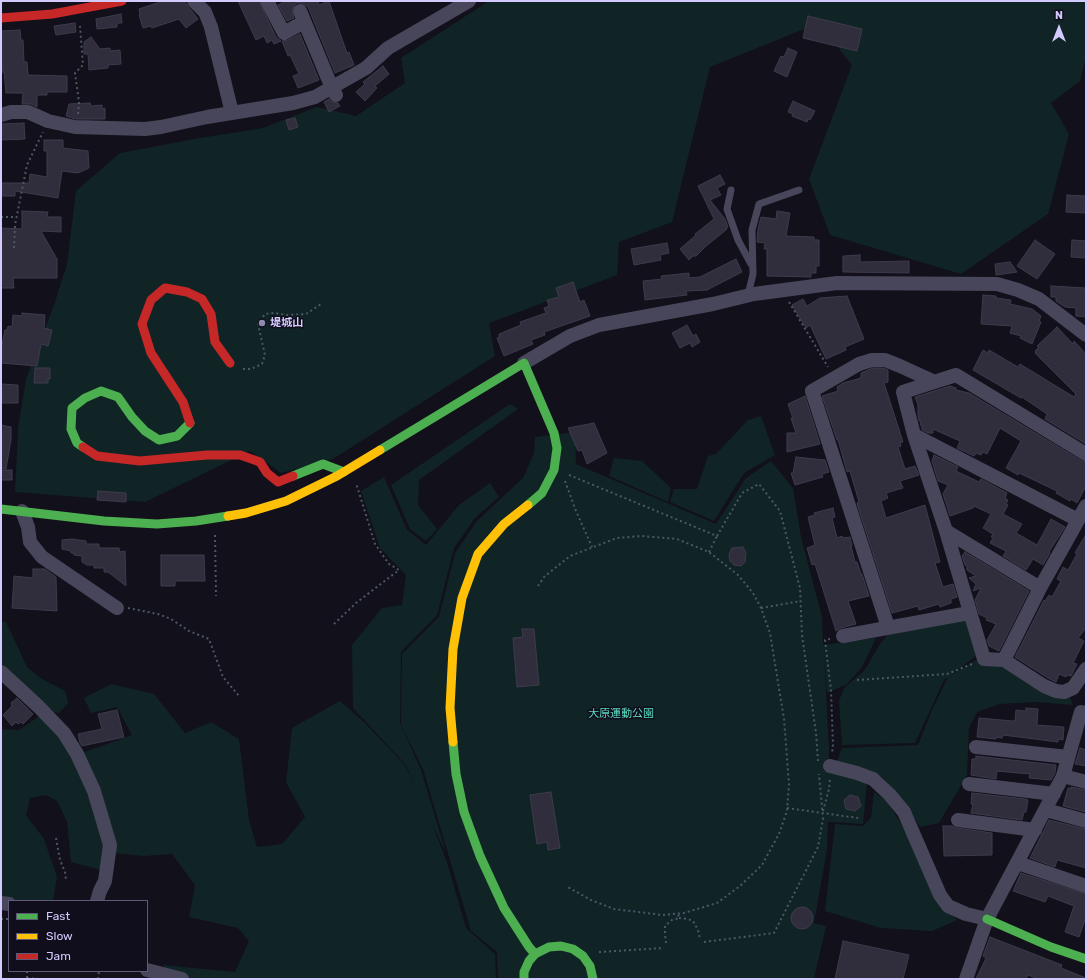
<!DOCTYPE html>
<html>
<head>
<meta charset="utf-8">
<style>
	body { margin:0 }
	#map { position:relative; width:1087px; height:980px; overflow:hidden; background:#12101a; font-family:Rubik,sans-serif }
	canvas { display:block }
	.frame { position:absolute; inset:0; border:2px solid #d3cbfd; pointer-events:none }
	.legend { position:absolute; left:8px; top:900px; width:140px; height:72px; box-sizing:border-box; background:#100d1d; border:1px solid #5e5977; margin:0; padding:5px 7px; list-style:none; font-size:12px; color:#d3cbfd }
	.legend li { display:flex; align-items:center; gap:8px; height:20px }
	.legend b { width:20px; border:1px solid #5e5977 }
	.north { position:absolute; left:1039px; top:8px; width:40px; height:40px; -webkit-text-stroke:3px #100d1d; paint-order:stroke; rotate:0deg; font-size:11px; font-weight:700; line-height:16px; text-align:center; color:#d3cbfd }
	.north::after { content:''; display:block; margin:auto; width:14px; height:18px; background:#d3cbfd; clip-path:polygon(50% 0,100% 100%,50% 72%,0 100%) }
</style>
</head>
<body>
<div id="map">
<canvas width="1087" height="980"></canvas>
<div class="frame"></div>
<ul class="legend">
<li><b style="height:5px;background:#4caf50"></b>Fast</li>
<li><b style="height:5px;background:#ffc107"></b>Slow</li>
<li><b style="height:5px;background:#c62828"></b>Jam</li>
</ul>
<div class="north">N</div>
</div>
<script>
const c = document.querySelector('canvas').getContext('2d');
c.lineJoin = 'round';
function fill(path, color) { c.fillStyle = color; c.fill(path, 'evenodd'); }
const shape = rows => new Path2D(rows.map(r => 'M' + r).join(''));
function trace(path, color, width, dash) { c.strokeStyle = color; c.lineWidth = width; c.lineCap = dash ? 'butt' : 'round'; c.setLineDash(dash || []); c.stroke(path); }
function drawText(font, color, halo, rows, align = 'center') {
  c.font = font + ' Rubik,"Noto Sans JP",sans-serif'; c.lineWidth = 3; c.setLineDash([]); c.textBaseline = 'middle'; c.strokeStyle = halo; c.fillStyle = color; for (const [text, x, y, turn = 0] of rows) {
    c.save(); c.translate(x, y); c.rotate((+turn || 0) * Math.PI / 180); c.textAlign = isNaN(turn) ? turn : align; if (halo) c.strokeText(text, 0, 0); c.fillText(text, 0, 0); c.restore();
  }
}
fill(shape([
	[489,1,1086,1,1086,56,1080,81,1051,103,1069,134,1048,214,961,274,830,235,809,179,852,65,819,23,710,67,672,222,619,242,617,275,489,323,495,356,333,459,281,473,250,451,145,502,15,492,18,429,26,379,55,302,67,264,76,191,120,153,194,139,263,128,317,107,356,116,405,83,401,58],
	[510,404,518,409,419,480,418,505,437,529,426,541,410,529,391,485],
	[761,416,775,455,744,473,714,521,670,502,674,489,697,489,708,456,716,454,748,420],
	[575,432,576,464,716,524,746,478,771,461,793,488,801,537,822,617,823,645,876,638,862,667,847,684,827,693,824,656,829,749,828,771,867,783,863,824,828,822,827,850,814,923,826,926,814,979,498,979,497,952,471,931,423,769,401,725,402,654,439,617,455,553,477,521,523,478,534,453,535,437],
	[614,458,642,461,671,488,668,502,609,476],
	[384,477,407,530,426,545,459,505,490,483,499,497,475,518,454,548,437,615,401,652,400,723,421,770,446,853,432,824,447,862,466,928,495,954,496,979,170,979,163,965,235,972,249,941,238,928,189,917,195,885,172,854,144,856,114,853,82,753,132,735,117,707,91,713,84,698,111,684,154,694,185,733,211,722,239,739,249,820,257,847,282,844,305,817,286,782,292,728,340,701,365,723,405,765,415,785,406,765,353,708,352,645,382,608,402,605,406,575,380,548,361,491],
	[966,617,977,655,951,675,976,660,1005,667,1040,691,1070,697,1073,705,1035,702,999,704,977,712,969,728,967,775,939,823,920,827,905,803,882,777,837,761,842,748,918,745,932,710,948,677,944,680,915,743,842,745,839,701,844,688,864,671,880,644,891,631],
	[1,622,6,622,27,667,42,679,65,691,68,703,59,713,49,712,1,666],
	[41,715,63,734,92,792,109,845,105,871,71,862,67,822,57,801,46,795,30,798,26,815,44,839,57,877,53,901,1,901,1,729,19,730],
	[874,792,887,801,907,834,940,904,957,920,932,931,881,928,825,911,835,824,863,826,871,818]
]), '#102425');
const building = shape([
	[163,1,184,1,198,19,186,28,179,19,152,28,151,26,143,28,139,15,140,15,139,9,163,1],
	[238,1,259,1,276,37,281,41,274,44,272,40,267,43,264,36,256,40,238,1],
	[286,1,318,1,319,5,329,1,341,36,347,53,349,52,354,65,335,73,308,7,301,3,296,3,292,10,294,18,287,21,278,5,286,1],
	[121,14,122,23,117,23,117,27,97,29,96,19,121,14],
	[808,16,862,29,857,51,803,38,808,16],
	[75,23,76,32,56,35,54,26,75,23],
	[20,30,21,40,23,40,24,62,27,62,28,75,67,76,67,92,47,92,47,95,37,95,37,107,31,104,22,104,23,93,6,93,4,72,2,72,1,31,20,30],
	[300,34,319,80,298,88,293,76,299,74,290,55,288,56,282,41,288,40,300,34],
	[91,37,100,49,110,48,110,51,120,50,121,64,108,65,108,68,89,70,88,54,84,54,84,42,91,37],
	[788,48,797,52,787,77,774,71,781,56,784,57,788,48],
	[383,66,389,74,375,86,377,88,365,101,356,92,365,84,363,82,383,66],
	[329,99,332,102,338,103,340,106,329,112,324,102,329,99],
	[793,101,815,111,810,120,808,119,807,122,792,116,793,114,788,112,793,101],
	[90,103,91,106,102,105,102,109,105,108,105,119,76,119,66,116,69,104,90,103],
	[295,118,298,127,289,130,286,120,295,118],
	[24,123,25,139,1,140,1,124,24,123],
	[44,140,63,140,63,148,88,151,89,168,78,173,62,171,58,198,15,191,15,196,1,196,1,183,29,183,30,174,47,177,47,151,44,151,44,140],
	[720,175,725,184,717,188,721,195,710,200,725,219,728,227,726,228,727,229,705,247,696,256,693,256,689,260,680,249,696,235,695,234,714,219,698,186,720,175],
	[1067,195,1086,196,1086,213,1066,212,1067,195],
	[22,211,48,212,47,217,61,217,61,232,41,231,57,259,57,278,13,278,14,288,1,288,1,228,22,229,22,211],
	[777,211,790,213,786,236,814,237,814,240,819,240,819,266,816,266,816,273,811,273,811,277,767,276,767,249,764,249,765,243,757,242,758,229,761,217,776,219,777,211],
	[1035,240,1055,254,1037,279,1017,266,1035,240],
	[1072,240,1086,241,1086,258,1071,257,1072,240],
	[667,243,669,253,660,255,661,260,634,265,631,249,667,243],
	[860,255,860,262,909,261,909,273,843,272,843,256,860,255],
	[736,259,742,272,707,290,686,291,687,295,645,300,643,281,662,279,661,276,689,273,689,278,700,277,736,259],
	[1010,262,1017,272,996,275,995,264,1010,262],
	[573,282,580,302,584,300,590,316,544,332,545,335,531,340,533,344,504,356,497,338,499,338,499,334,521,325,520,322,546,313,544,308,549,306,547,300,559,297,556,288,573,282],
	[1051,286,1086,288,1086,317,1076,316,1076,308,1065,307,1056,301,1056,297,1051,297,1051,286],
	[983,295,996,296,996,298,1011,300,1010,304,1032,309,1041,316,1039,321,1041,322,1032,344,1020,338,1021,336,1010,333,1012,326,981,324,983,295],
	[847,296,864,339,845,347,846,350,826,359,810,325,806,328,792,305,803,299,807,306,820,298,847,296],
	[22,313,45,315,44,328,52,330,48,346,41,344,37,366,1,363,1,350,5,330,7,330,8,326,12,327,13,315,22,316,22,313],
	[687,325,693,336,696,334,700,342,692,347,690,343,680,348,672,333,687,325],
	[1057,327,1073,344,1074,341,1086,354,1086,444,1045,419,1047,414,1022,397,1021,398,973,370,983,350,988,353,989,350,1018,367,1020,364,1074,397,1076,394,1035,353,1036,352,1035,351,1039,347,1037,346,1057,327],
	[35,368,50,368,50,379,48,379,48,383,34,383,35,368],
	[873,368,883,368,888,370,888,382,884,383,903,442,900,442,901,446,898,447,905,469,915,466,919,475,900,481,903,488,886,493,888,498,881,501,886,518,925,505,940,562,935,563,943,587,953,584,957,597,951,599,951,603,940,607,939,604,919,610,918,606,892,613,858,507,857,503,859,502,850,471,847,472,838,440,837,440,822,396,838,391,837,387,843,383,861,378,861,373,873,368],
	[1,384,18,385,18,403,1,403,1,384],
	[950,386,956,388,956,390,969,393,1082,461,1086,462,1086,486,1077,503,1071,499,1070,501,1056,493,1057,491,1019,473,1018,475,1006,468,1021,441,1000,428,987,454,983,452,981,455,976,453,974,456,957,448,960,441,933,429,933,433,928,433,922,430,922,426,921,426,920,421,919,421,918,415,918,405,915,397,950,386],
	[805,396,820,444,787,452,787,433,796,433,791,418,793,418,788,404,805,396],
	[594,423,607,453,587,464,582,450,578,451,568,428,594,423],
	[1,425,11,427,11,440,6,469,1,468,1,425],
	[934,455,958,467,956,471,979,482,981,479,1007,493,1005,498,1008,500,1006,504,1008,505,1003,514,1022,524,1016,533,1037,545,1051,519,1065,527,1049,552,1050,553,1043,565,1033,559,1026,570,1003,556,1006,551,990,543,993,538,991,537,993,534,983,528,991,514,974,506,973,508,950,516,943,494,948,485,938,481,932,461,934,455],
	[796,457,825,460,829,472,822,474,823,477,795,485,791,473,793,473,796,457],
	[1,470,12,470,12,480,1,480,1,470],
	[98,491,126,493,126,502,97,500,98,491],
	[833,508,835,517,832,518,837,538,842,536,843,538,850,537,852,546,851,546,855,562,857,562,861,574,862,574,869,596,848,601,856,624,841,628,836,631,815,564,812,565,807,548,815,545,808,517,815,515,814,513,833,508],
	[1086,534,1086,628,1078,638,1084,641,1073,663,1077,664,1071,676,1067,675,1066,677,1059,674,1056,682,1048,678,1015,657,1044,600,1045,601,1049,595,1052,597,1061,581,1057,579,1063,567,1068,570,1077,554,1075,553,1086,534],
	[72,539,86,541,86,544,99,544,99,548,119,548,120,552,125,551,126,586,108,572,104,572,104,568,94,568,94,565,87,565,82,562,82,556,74,555,74,553,71,553,71,551,62,549,62,540,72,539],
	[743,547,746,553,745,562,741,566,734,565,730,561,729,554,732,548,743,547],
	[965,552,1029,591,999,651,989,646,987,640,996,624,986,620,987,618,979,614,975,600,981,588,973,591,976,584,969,578,976,576,967,570,967,566,965,565,962,556,965,552],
	[161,555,204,555,205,581,175,581,175,586,161,586,161,555],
	[33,569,45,569,56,577,57,611,12,608,14,576,33,578,33,569],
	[522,629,534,629,539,685,517,687,513,638,523,637,522,629],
	[17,698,33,714,23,724,21,722,18,724,16,722,12,726,3,715,12,706,11,703,17,698],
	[1026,708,1038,709,1037,725,1064,727,1063,740,1058,739,1058,742,1003,735,1002,738,996,737,996,739,977,737,979,718,1013,721,1015,721,1016,710,1026,711,1026,708],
	[117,710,124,737,82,746,80,743,78,734,102,729,98,714,117,710],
	[1080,748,1086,750,1086,766,1075,764,1080,748],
	[976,756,1056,765,1055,773,1051,780,1029,778,1030,774,997,771,996,779,971,775,972,759,976,759,976,756],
	[1071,787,1086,790,1086,812,1063,806,1068,788,1071,789,1071,787],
	[551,792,560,848,548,850,547,842,537,844,530,795,551,792],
	[972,793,1025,799,1028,800,1026,812,1024,812,1022,820,971,813,973,804,971,804,972,793],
	[850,795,858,797,861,806,855,811,846,809,844,800,850,795],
	[1049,820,1086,829,1086,868,1057,860,1055,867,1030,858,1049,820],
	[943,826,952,826,957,828,992,833,992,855,944,856,943,826],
	[1021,873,1086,894,1086,917,1079,937,1065,932,1074,906,1048,896,1045,902,1013,891,1021,873],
	'791 918a11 11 0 1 1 22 0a11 11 0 1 1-22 0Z',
	[990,937,1062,965,1061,968,1086,978,1086,979,1039,979,1028,975,1026,979,976,979,986,958,983,956,990,937],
	[843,941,909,955,903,979,835,979,843,941]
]);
fill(building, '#302e3c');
trace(building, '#3e3a4e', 1);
trace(shape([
	[78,114,79,102,75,73,83,65,80,26],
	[1,217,17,217],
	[14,248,15,225,27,165,43,132],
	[789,302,828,367],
	[243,369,251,369,262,364,265,355,258,324,265,314,274,313,287,315,306,314,321,304],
	[569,475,717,536,742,493,759,484,780,511,800,588,802,635,816,733,818,761],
	[565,481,576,511,592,547],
	[215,535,216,596],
	[709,552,717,536],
	[538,586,544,577,570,556,617,538,641,536,677,539,709,552,738,575,753,593,761,608,770,633,784,719,789,784,787,811,779,834,762,865,740,886,717,903,684,913,663,915,614,909,591,900,566,886],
	[128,608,158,614,171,619,189,631,209,639,223,677,239,696],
	[761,608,801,601],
	[334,624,356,603,399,570,389,564,375,544,356,483],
	[830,639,825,640,831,690,833,745,832,754],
	[857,680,947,674,972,664],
	[787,808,858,818],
	[823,811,829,789,830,778],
	[56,838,60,860,65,872,66,880],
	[679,918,688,919,693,921,698,930,700,939],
	[1,919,9,919],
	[704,942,774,933,818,847,823,819,819,774],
	[666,943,665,935,665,926,672,920,679,918,678,914],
	[599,952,664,948],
	[27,978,40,979],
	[27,978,27,971],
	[98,979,99,971]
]), '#4b5865', 2, [2, 3]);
trace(shape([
	[731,190,727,209,738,240,751,264],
	[748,295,753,274,752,230,759,204,799,190]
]), '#48465b', 7);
trace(shape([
	[194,1,205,12,211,27,232,113],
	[267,1,284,33,304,22],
	[300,11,332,88,336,95],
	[1,115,11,112,28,112,48,121,75,127,145,129,161,127,207,117,293,103,315,97,366,68,388,48,469,1],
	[524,363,570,336,599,325,713,304,754,294,837,283,997,284,1018,290,1039,299,1086,335],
	[914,435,1078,520],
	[1086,454,956,375,903,392,914,435,946,531,984,659,1004,660,1044,686,1056,691,1064,692,1073,688,1086,669],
	[22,511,28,527,30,542,42,557,117,608],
	[946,531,1040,588],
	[888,627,812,391,859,364,872,360,885,360,900,366,935,382],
	[843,636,969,613],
	[1004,660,1040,588,1086,506],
	[1,672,39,707,64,733,77,754,94,791,110,845,105,881,100,891,97,901],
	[976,747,1068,757],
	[830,766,857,773,873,779,890,795,904,812,940,895,948,906,966,914,987,919],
	[1063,776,1086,782],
	[969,784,1054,794],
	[1046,810,1086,821],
	[958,820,1035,830],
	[1018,863,1086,886],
	[1,903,9,904],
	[147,970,182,979],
	[966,979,987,919,1063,776,1081,712,1086,713]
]), '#48465b', 14);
trace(shape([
	[83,447,77,443,71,429,72,408,85,398,101,391,118,397,132,417,145,431,159,440,177,436,190,423],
	[380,450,524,363,554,433,557,448,554,470,542,493,528,505],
	[293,476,323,464,344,472],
	[1,509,104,521,157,524,196,521,228,516],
	[453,742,456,774,464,812,480,856,504,908,529,947,535,954],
	[987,919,1051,947,1086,959],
	[524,979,524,972,529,961,535,954,549,947,561,946,573,949,583,956,590,966,593,979]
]), '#4caf50', 9);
trace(shape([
	[228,516,246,513,286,501,337,476,380,450],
	[453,742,450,708,453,649,462,598,478,554,504,524,528,505]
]), '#ffc107', 9);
trace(shape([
	[1,18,52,14,122,1],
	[190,423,183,402,151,353,142,324,151,300,165,288,187,292,202,299,211,314,215,342,230,363],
	[83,447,97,456,140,461,207,455,240,455,260,462,267,473,278,482,293,476]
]), '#c62828', 9);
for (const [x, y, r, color] of [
	[262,323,4,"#8f8aae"]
]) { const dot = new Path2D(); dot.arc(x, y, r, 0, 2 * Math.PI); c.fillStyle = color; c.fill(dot); trace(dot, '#100d1d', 1.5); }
drawText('bold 11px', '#d3cbfd', '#100d1d', [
	["堤城山",270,323]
], 'left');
drawText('11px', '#5bd9bf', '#100d1d', [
	["大原運動公園",621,714]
]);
</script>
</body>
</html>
